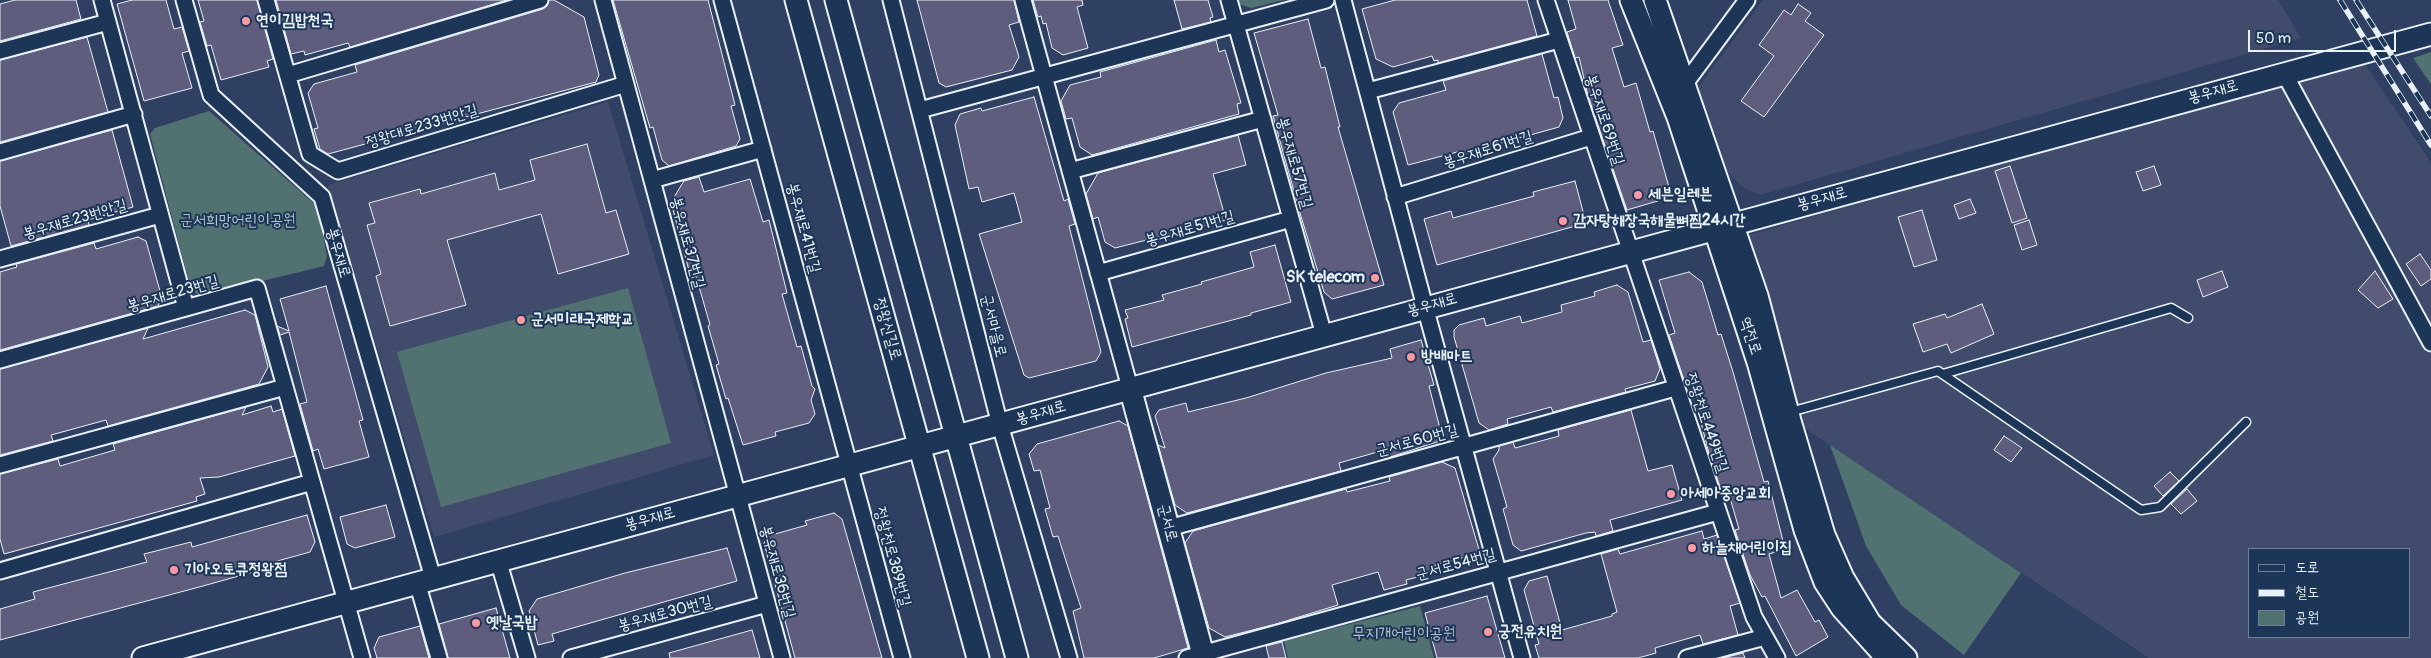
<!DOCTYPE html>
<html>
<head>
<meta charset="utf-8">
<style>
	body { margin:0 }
	#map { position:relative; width:2431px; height:658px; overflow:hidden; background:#304062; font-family:Pangolin,"Poor Story",sans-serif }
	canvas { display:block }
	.legend { position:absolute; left:2248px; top:548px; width:162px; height:90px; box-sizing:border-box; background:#1d3557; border:1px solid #6e8097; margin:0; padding:6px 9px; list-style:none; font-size:15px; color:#e8f1f8 }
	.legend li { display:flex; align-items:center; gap:10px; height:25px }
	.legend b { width:25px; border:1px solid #6e8097 }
	.scale { position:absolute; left:2248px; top:30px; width:148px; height:22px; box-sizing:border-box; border:2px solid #e8f1f8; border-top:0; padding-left:6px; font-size:15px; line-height:18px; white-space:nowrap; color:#e8f1f8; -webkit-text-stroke:4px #1d3557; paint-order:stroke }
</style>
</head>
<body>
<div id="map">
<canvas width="2431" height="658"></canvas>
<ul class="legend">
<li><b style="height:6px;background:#1d3557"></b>도로</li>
<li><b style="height:6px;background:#e8f1f8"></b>철도</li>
<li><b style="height:14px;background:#517271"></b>공원</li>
</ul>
<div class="scale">50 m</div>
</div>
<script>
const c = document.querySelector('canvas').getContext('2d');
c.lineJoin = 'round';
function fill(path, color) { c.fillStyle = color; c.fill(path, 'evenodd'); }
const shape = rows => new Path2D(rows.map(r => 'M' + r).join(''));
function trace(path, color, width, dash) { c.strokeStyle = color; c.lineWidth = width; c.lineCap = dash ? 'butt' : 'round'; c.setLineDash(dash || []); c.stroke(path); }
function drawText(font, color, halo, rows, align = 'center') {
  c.font = font + ' Pangolin,"Poor Story",sans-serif'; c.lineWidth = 4; c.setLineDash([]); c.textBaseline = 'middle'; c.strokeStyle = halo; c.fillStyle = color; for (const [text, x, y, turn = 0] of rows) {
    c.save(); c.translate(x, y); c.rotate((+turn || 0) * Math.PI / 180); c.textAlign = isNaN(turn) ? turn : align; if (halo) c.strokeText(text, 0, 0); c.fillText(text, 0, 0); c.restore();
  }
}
fill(shape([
	[1763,0,2278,0,2301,38,1760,195,1744,188,1727,172,1697,89],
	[2362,60,2431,163,2431,658,2149,658,1803,427,1742,237],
	[2250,549,2410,549,2410,637,2250,637],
	[608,102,714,455,434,537,328,185]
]), '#414c6d');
fill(shape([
	[1235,0,1284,0,1251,8,1236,3],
	[2431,52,2431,84,2413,58],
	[209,111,317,206,327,256,324,266,201,296,191,290,150,134,155,128],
	[628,288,671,443,441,507,397,352],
	[1830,445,2021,573,1964,655,1901,605,1866,546],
	[1420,606,1434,658,1288,658,1284,641]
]), '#517271');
const building = shape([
	[15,0,76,0,81,19,0,41,0,4,15,0],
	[132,0,166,0,174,29,182,27,189,51,182,53,192,88,144,101,117,4,132,0],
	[198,0,257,0,273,59,267,61,269,67,221,80,211,45,207,46,200,22,204,21,198,0],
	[276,0,507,0,350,47,348,43,305,55,304,51,291,54,276,0],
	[549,0,554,0,584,17,599,75,596,82,328,154,320,149,314,129,318,128,308,93,314,84,357,72,355,65,543,9,547,6,549,0],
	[613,0,708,0,735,105,731,106,740,139,736,146,669,166,662,160,653,127,650,128,613,0],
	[917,0,1014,0,1019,22,1009,25,1019,57,1012,70,946,87,939,83,917,0],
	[1033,0,1082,0,1083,5,1077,7,1088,48,1063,55,1052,48,1046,23,1043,24,1041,16,1038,17,1033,0],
	[1174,0,1208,0,1213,17,1210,18,1211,22,1182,29,1174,0],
	[1395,0,1527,0,1537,36,1438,63,1438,60,1434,61,1432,56,1393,67,1376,59,1362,9,1395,0],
	[1568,0,1608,0,1623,45,1612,48,1624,87,1636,83,1650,132,1653,131,1669,187,1666,197,1661,200,1627,210,1588,96,1579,57,1575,58,1567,32,1576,29,1568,0],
	[1798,4,1811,13,1805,21,1824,35,1764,117,1741,101,1774,56,1759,45,1784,10,1791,15,1798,4],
	[1308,19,1321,68,1325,67,1340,127,1338,127,1384,285,1332,299,1324,292,1300,213,1273,116,1278,115,1254,33,1308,19],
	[87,37,108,112,0,142,0,60,87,37],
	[1216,40,1219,52,1225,50,1241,103,1237,104,1239,114,1092,155,1080,147,1072,118,1066,119,1061,101,1070,85,1101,77,1100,72,1216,40],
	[1542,54,1554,98,1558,97,1563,118,1559,127,1462,154,1461,151,1408,165,1393,112,1399,103,1446,90,1443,81,1542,54],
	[1034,97,1064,201,1068,199,1075,224,1069,226,1101,352,1096,361,1029,378,1024,375,979,234,1022,222,1014,193,982,202,978,187,969,189,955,125,960,114,981,108,982,111,1034,97],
	[112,130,133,207,88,220,89,225,11,246,0,206,0,161,112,130],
	[1238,135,1246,165,1213,174,1226,220,1115,248,1105,242,1098,217,1093,219,1086,194,1098,173,1238,135],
	[587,144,606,213,616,210,629,254,558,274,541,214,447,240,466,305,390,326,376,276,381,274,367,225,375,223,369,203,420,189,421,194,495,173,499,190,535,180,530,160,587,144],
	[2010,166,2027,218,2012,223,1995,171,2010,166],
	[2154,166,2161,185,2143,191,2136,172,2154,166],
	[699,177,704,192,750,179,763,222,769,220,787,293,782,294,797,347,801,346,812,386,815,389,811,400,815,414,809,423,775,432,776,436,743,445,728,398,726,399,716,365,719,364,708,326,710,325,696,276,691,278,671,202,684,181,699,177],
	[1575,181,1586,223,1437,265,1424,219,1451,211,1453,218,1534,196,1533,192,1575,181],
	[1970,199,1976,213,1959,219,1954,205,1970,199],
	[1922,210,1937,260,1914,267,1898,217,1922,210],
	[2029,220,2037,245,2022,250,2014,225,2029,220],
	[138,237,146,241,162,298,158,306,0,350,0,272,17,267,16,264,94,243,96,249,138,237],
	[1275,245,1291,302,1251,313,1251,315,1132,347,1125,319,1128,318,1125,310,1164,300,1162,295,1202,284,1201,282,1254,267,1250,252,1275,245],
	[2420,254,2431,270,2431,279,2421,286,2406,264,2420,254],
	[2222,271,2228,287,2203,297,2197,280,2222,271],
	[2375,271,2393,299,2378,308,2358,290,2375,271],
	[1689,272,1702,282,1718,335,1721,334,1733,372,1764,482,1768,481,1785,549,1769,554,1781,598,1797,590,1815,622,1819,620,1828,637,1796,656,1765,596,1762,597,1750,575,1735,530,1739,529,1728,491,1722,493,1710,457,1700,419,1703,419,1691,378,1684,380,1669,335,1675,333,1659,280,1689,272],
	[1617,285,1628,292,1643,342,1651,340,1660,369,1655,381,1625,389,1626,392,1553,412,1551,407,1507,419,1508,424,1489,430,1479,423,1454,337,1454,330,1459,325,1484,318,1486,326,1520,316,1522,323,1562,312,1561,305,1595,296,1594,292,1617,285],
	[326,286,363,420,359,421,369,457,324,469,318,449,313,451,300,404,307,402,289,332,280,335,277,326,289,331,280,299,326,286],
	[1982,304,1994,334,1951,353,1947,344,1923,352,1913,324,1945,314,1947,318,1982,304],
	[245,310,255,315,268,367,259,384,108,426,106,420,51,435,53,441,0,455,0,369,148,328,143,339,245,310],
	[1421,340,1434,385,1429,386,1443,440,1384,459,1381,451,1339,463,1341,471,1187,513,1175,505,1158,445,1165,448,1155,416,1159,410,1186,403,1188,412,1246,398,1326,373,1392,358,1390,349,1421,340],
	[271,406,273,412,282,409,295,456,219,477,200,478,205,494,196,497,197,501,4,554,0,539,0,474,58,459,60,466,115,450,113,444,246,407,242,415,271,406],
	[1631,410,1648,471,1672,465,1682,500,1610,520,1613,531,1596,536,1595,532,1586,533,1521,551,1513,545,1503,509,1507,507,1493,459,1499,450,1499,446,1513,442,1515,448,1559,436,1558,430,1631,410],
	[1119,421,1128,426,1188,648,1154,658,1084,658,1073,611,1081,608,1058,536,1053,537,1045,509,1050,508,1040,470,1034,471,1029,454,1037,444,1119,421],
	[2004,436,2022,448,2011,462,1994,450,2004,436],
	[1442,462,1455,468,1480,553,1435,565,1437,572,1406,580,1407,584,1384,590,1378,572,1332,585,1338,605,1276,624,1225,637,1209,628,1185,543,1193,531,1346,489,1347,492,1390,481,1389,477,1442,462],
	[2170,472,2179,481,2163,496,2154,486,2170,472],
	[2187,489,2197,501,2181,514,2171,504,2187,489],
	[386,505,395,537,355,548,347,544,340,517,386,505],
	[834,513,842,519,882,658,795,658,764,543,768,536,807,525,805,521,834,513],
	[307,515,315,542,310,552,252,568,253,572,203,586,0,640,0,609,35,599,33,592,147,562,144,554,191,542,192,547,307,515],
	[1702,531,1704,539,1717,535,1740,603,1730,606,1738,635,1703,644,1700,635,1655,648,1656,653,1638,658,1539,658,1535,645,1539,644,1524,590,1529,581,1547,576,1562,630,1612,616,1612,614,1617,612,1601,554,1618,549,1620,554,1702,531],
	[727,548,737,581,552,634,554,641,538,645,529,611,537,599,625,573,727,548],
	[1487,596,1505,658,1437,658,1425,613,1487,596],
	[496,608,510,658,448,658,439,624,496,608],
	[420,626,429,658,377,658,374,648,379,637,420,626],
	[752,630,760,658,670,658,669,653,752,630],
	[1282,642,1286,658,1269,658,1266,646,1282,642],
	[1743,653,1745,658,1723,658,1743,653]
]);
fill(building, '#5f5d7e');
trace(building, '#e8f1f8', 1);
const lane = shape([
	[1943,374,2171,308,2188,318],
	[1790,412,1938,371,2141,510,2160,507,2246,422]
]);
const street = shape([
	[102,0,186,308],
	[184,0,211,95,322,197,433,578],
	[266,0,310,154,338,171,626,84],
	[603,0,782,658],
	[722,0,902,658],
	[891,0,1000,425,1069,658],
	[1023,0,1130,388],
	[1229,0,1324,335],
	[1343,0,1425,307,1522,658],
	[1546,0,1754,617,1777,658],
	[0,51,108,22],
	[2284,73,2431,343],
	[288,75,540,0],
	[1684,85,1747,0],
	[1368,91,1559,40],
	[920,110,1326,0],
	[0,152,134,114],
	[1070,171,1263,119],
	[652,180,763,149],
	[1395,197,1591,137],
	[0,259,160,215],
	[1098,273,1291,219],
	[0,360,257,288,362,658],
	[0,465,285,387],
	[1169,528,1675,388],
	[498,560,527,658],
	[0,571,312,482],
	[417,582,439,658],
	[571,658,767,604],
	[1187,658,1718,512],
	[1687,658,1765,637]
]);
const secondary = shape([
	[796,0,978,658],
	[836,0,1017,658],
	[1631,0,1678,117,1758,362,1805,530,1825,582,1842,608,1887,658],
	[1655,0,1757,296,1790,421,1824,535,1843,578,1870,623,1906,658],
	[1130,388,1204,658],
	[143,658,2431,34]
]);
trace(lane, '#e8f1f8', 11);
trace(street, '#e8f1f8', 19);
trace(secondary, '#e8f1f8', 25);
trace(lane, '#1d3557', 8);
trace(street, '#1d3557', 15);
trace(secondary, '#1d3557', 21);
const rail = shape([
	[2340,0,2431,145],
	[2356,0,2431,116]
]);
trace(rail, '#e8f1f8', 5.5);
trace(rail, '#1d3557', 4, [11]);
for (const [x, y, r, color] of [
	[246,21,5,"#ff9aa2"],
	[1638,195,5,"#ff9aa2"],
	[1563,221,5,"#ff9aa2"],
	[1375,278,5,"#ff9aa2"],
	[521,320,5,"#ff9aa2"],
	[1411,357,5,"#ff9aa2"],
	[1671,494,5,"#ff9aa2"],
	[1692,548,5,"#ff9aa2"],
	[174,570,5,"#ff9aa2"],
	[476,623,5,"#ff9aa2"],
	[1488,632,5,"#ff9aa2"]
]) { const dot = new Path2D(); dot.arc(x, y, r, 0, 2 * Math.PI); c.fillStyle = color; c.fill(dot); trace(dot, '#1d3557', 2); }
drawText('bold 16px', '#e8f1f8', '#1d3557', [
	["연이김밥천국",256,21],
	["세븐일레븐",1648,195],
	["감자탕해장국해물뼈찜24시간",1573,221],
	["SK telecom",1365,278,"right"],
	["군서미래국제학교",531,320],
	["방배마트",1421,357],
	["아세아중앙교회",1681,494],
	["하늘채어린이집",1702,548],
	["기아오토큐정왕점",184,570],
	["옛날국밥",486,623],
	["궁전유치원",1498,632]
], 'left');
drawText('16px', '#e8f1f8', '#1d3557', [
	["봉우재로",2213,92,-15],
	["봉우재로69번길",1604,120,72],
	["정왕대로233번안길",422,127,-17],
	["봉우재로61번길",1488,150,-17],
	["봉우재로57번길",1294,163,74],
	["봉우재로",1822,199,-15],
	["봉우재로23번안길",75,220,-16],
	["봉우재로41번길",803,228,75],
	["봉우재로51번길",1190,229,-16],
	["봉우재로37번길",687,243,75],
	["봉우재로",338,253,74],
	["봉우재로23번길",173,294,-16],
	["봉우재로",1432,305,-15],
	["군서마을로",993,326,76],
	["정왕신길로",887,329,74],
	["역전로",1750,336,71],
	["봉우재로",1041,413,-16],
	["정왕천로449번길",1706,423,71],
	["군서로60번길",1417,441,-15],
	["봉우재로",650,519,-15],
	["군서로",1167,523,75],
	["정왕천로389번길",892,557,75],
	["군서로54번길",1456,565,-15],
	["봉우재로36번길",777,572,75],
	["봉우재로30번길",665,614,-15]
]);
drawText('16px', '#b3c5c9', '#1d3557', [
	["군서희망어린이공원",238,221],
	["무지개어린이공원",1404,634]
]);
</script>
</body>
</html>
